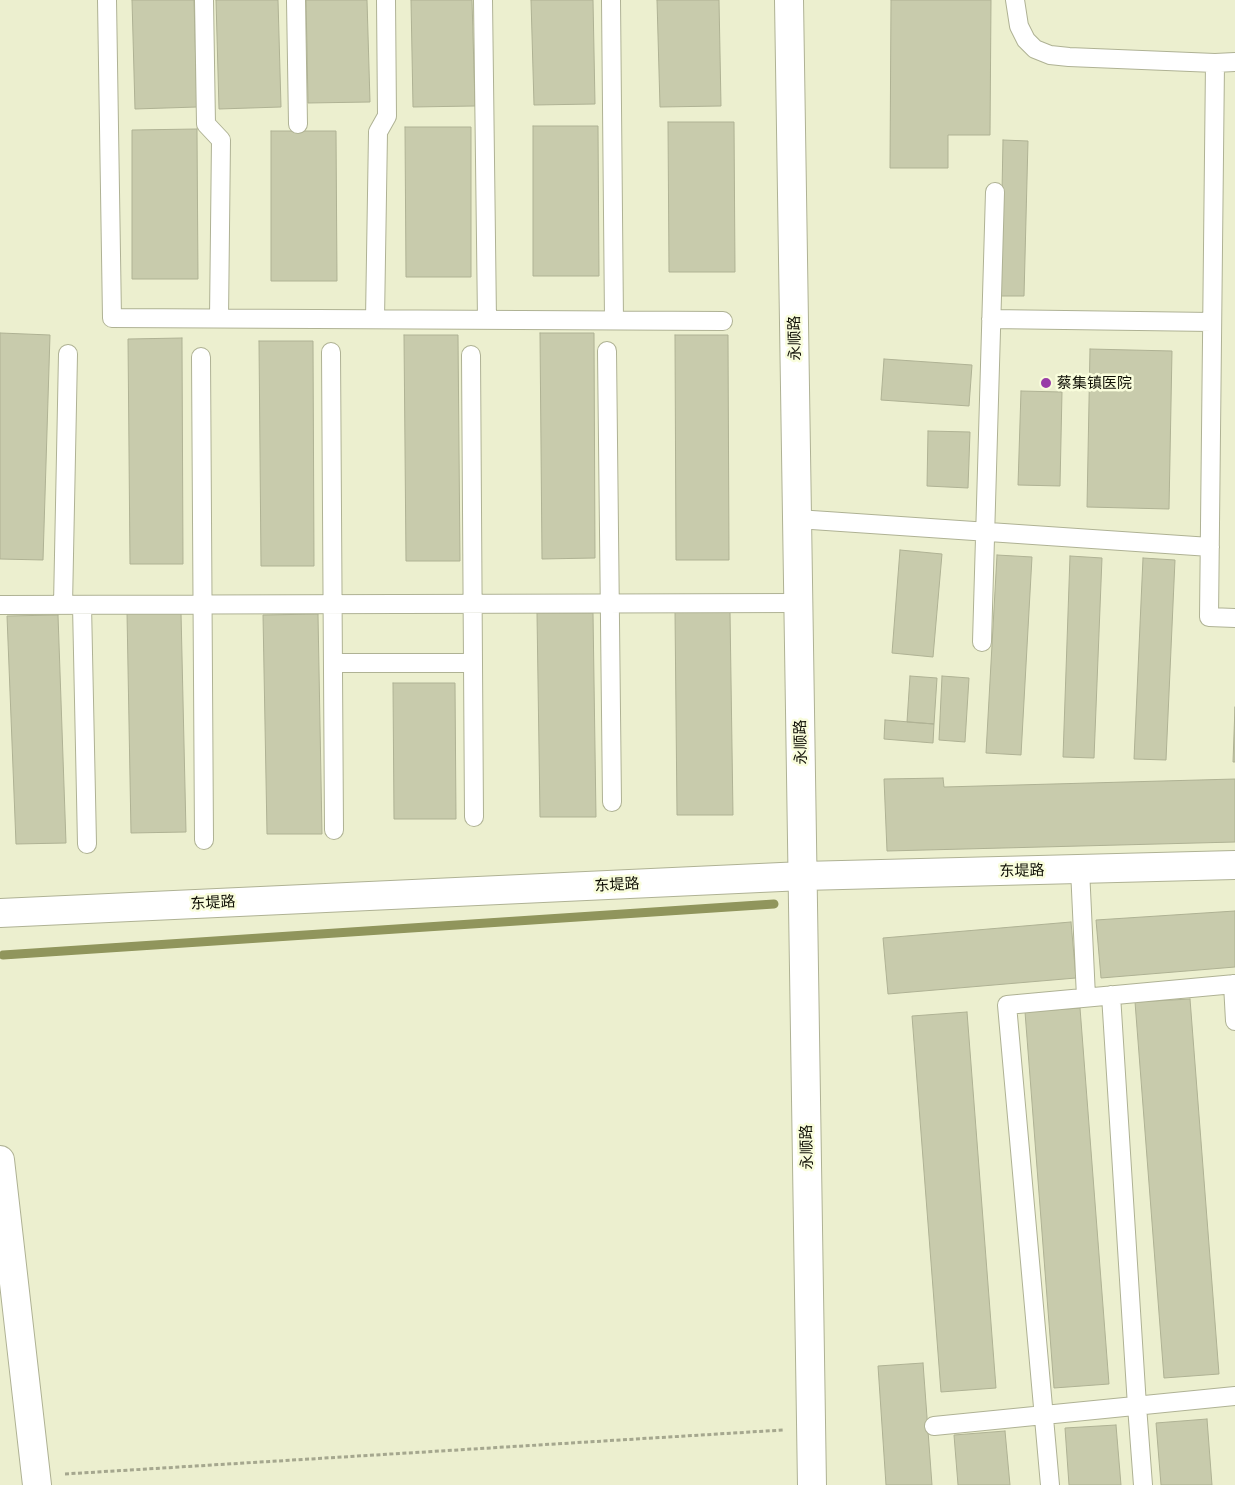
<!DOCTYPE html>
<html>
<head>
<meta charset="utf-8">
<style>
	body { margin:0 }
	canvas { display:block; background:#ecefcf }
</style>
</head>
<body>
<canvas width="1235" height="1485"></canvas>
<script>
const c = document.querySelector('canvas').getContext('2d');
c.lineJoin = 'round';
const shape = rows => new Path2D(rows.map(r => 'M' + r).join(''));
function trace(path, color, width, dash) { c.strokeStyle = color; c.lineWidth = width; c.lineCap = dash ? 'butt' : 'round'; c.setLineDash(dash || []); c.stroke(path); }
function fill(path, color) { c.fillStyle = color; c.fill(path, 'evenodd'); }
function drawText(font, color, halo, rows, align = 'center') {
  c.font = font + ' "Alegreya Sans","Noto Sans SC",sans-serif'; c.lineWidth = 5; c.setLineDash([]); c.textBaseline = 'middle'; c.strokeStyle = halo; c.fillStyle = color; for (const [text, x, y, turn = 0] of rows) {
    c.save(); c.translate(x, y); c.rotate((+turn || 0) * Math.PI / 180); c.textAlign = isNaN(turn) ? turn : align; if (halo) c.strokeText(text, 0, 0); c.fillText(text, 0, 0); c.restore();
  }
}
trace(shape([
	[3,955,774,904]
]), '#90955c', 9);
const building = shape([
	[132,0,194,0,197,107,135,109,132,0],
	[216,0,278,0,281,107,219,109,216,0],
	[306,0,367,0,370,102,308,103,306,0],
	[411,0,472,0,475,106,413,107,411,0],
	[531,0,593,0,595,104,534,105,531,0],
	[657,0,719,0,721,106,660,107,657,0],
	[891,0,991,0,990,135,948,135,948,168,890,168,891,0],
	[668,122,734,122,735,272,669,272,668,122],
	[533,126,598,126,599,276,533,276,533,126],
	[405,127,471,127,471,277,406,277,405,127],
	[197,129,198,279,132,279,132,130,197,129],
	[271,131,336,131,337,281,271,281,271,131],
	[1003,140,1028,141,1024,296,1000,296,1003,140],
	[0,333,50,335,43,560,0,559,0,333],
	[540,333,594,333,595,558,542,559,540,333],
	[404,335,458,335,460,561,406,561,404,335],
	[675,335,728,335,729,560,676,560,675,335],
	[182,338,183,564,130,564,128,339,182,338],
	[259,341,313,341,314,566,261,566,259,341],
	[1090,349,1172,351,1169,509,1087,507,1090,349],
	[884,359,972,365,969,406,881,400,884,359],
	[1021,391,1062,392,1060,486,1018,485,1021,391],
	[928,431,970,432,968,488,927,486,928,431],
	[900,550,942,554,933,657,892,653,900,550],
	[997,555,1032,557,1021,755,986,753,997,555],
	[1070,556,1102,558,1094,758,1063,757,1070,556],
	[1143,558,1175,560,1166,760,1134,759,1143,558],
	[730,611,733,815,677,815,675,612,730,611],
	[181,612,186,832,131,833,127,613,181,612],
	[537,613,593,613,596,817,540,817,537,613],
	[318,614,322,834,267,834,263,615,318,614],
	[58,615,66,843,16,844,7,616,58,615],
	[910,676,937,678,934,724,907,722,910,676],
	[942,676,969,678,965,742,939,740,942,676],
	[393,683,455,683,456,819,394,819,393,683],
	[1235,707,1235,762,1233,762,1235,707],
	[885,720,934,724,933,743,884,739,885,720],
	[943,778,944,787,1235,779,1235,842,887,851,884,779,943,778],
	[1235,911,1235,967,1101,978,1096,920,1235,911],
	[1071,922,1076,978,888,994,883,938,1071,922],
	[1190,999,1219,1374,1164,1378,1135,1002,1190,999],
	[1080,1008,1109,1384,1054,1388,1025,1012,1080,1008],
	[967,1012,996,1388,941,1392,912,1016,967,1012],
	[923,1363,932,1485,886,1485,878,1366,923,1363],
	[1207,1419,1212,1485,1161,1485,1156,1423,1207,1419],
	[1116,1425,1121,1485,1069,1485,1065,1428,1116,1425],
	[1005,1431,1010,1485,958,1485,954,1435,1005,1431]
]);
fill(building, '#c8cbac');
trace(building, '#afb294', 1);
const lane = shape([
	[107,0,112,318,723,321],
	[204,0,206,124,221,140,219,318],
	[296,0,298,124],
	[483,0,487,320],
	[611,0,614,320],
	[1015,0,1019,26,1026,40,1035,49,1050,55,1069,57,1215,63,1235,62],
	[1215,63,1209,617,1235,618],
	[375,319,378,132,387,116,386,0],
	[991,319,1212,322],
	[607,351,612,802],
	[331,352,334,830],
	[471,355,474,817],
	[201,357,204,840],
	[797,519,1210,547],
	[0,605,799,603],
	[63,605,68,354],
	[82,605,87,844],
	[982,642,995,192],
	[333,663,473,663],
	[1080,869,1086,997],
	[1233,984,1235,1021],
	[1111,995,1137,1406,1143,1485],
	[934,1426,1235,1396],
	[1050,1485,1007,1005,1235,984]
]);
const street = shape([
	[789,0,812,1485],
	[0,913,803,876,1235,865]
]);
const secondary = shape([
	[0,1160,37,1485]
]);
trace(lane, '#afb294', 20);
trace(street, '#afb294', 30);
trace(secondary, '#afb294', 30);
trace(shape([
	[65,1474,783,1430]
]), '#a5a78e', 3, [4, 2.5]);
trace(lane, '#fff', 18);
trace(street, '#fff', 28);
trace(secondary, '#fff', 28);
for (const [x, y, r, color] of [
	[1046,383,6,"#993da7"]
]) { const dot = new Path2D(); dot.arc(x, y, r, 0, 2 * Math.PI); c.fillStyle = color; c.fill(dot); trace(dot, '#f9fddc', 2); }
drawText('15px', '#101006', '#f9fddc', [
	["永顺路",795,338,-91],
	["永顺路",801,742,-91],
	["东堤路",1022,871,-1],
	["东堤路",617,885,-3],
	["东堤路",213,903,-3],
	["永顺路",807,1147,-91]
]);
drawText('15px', '#101006', '#f9fddc', [
	["蔡集镇医院",1057,383]
], 'left');
</script>
</body>
</html>
